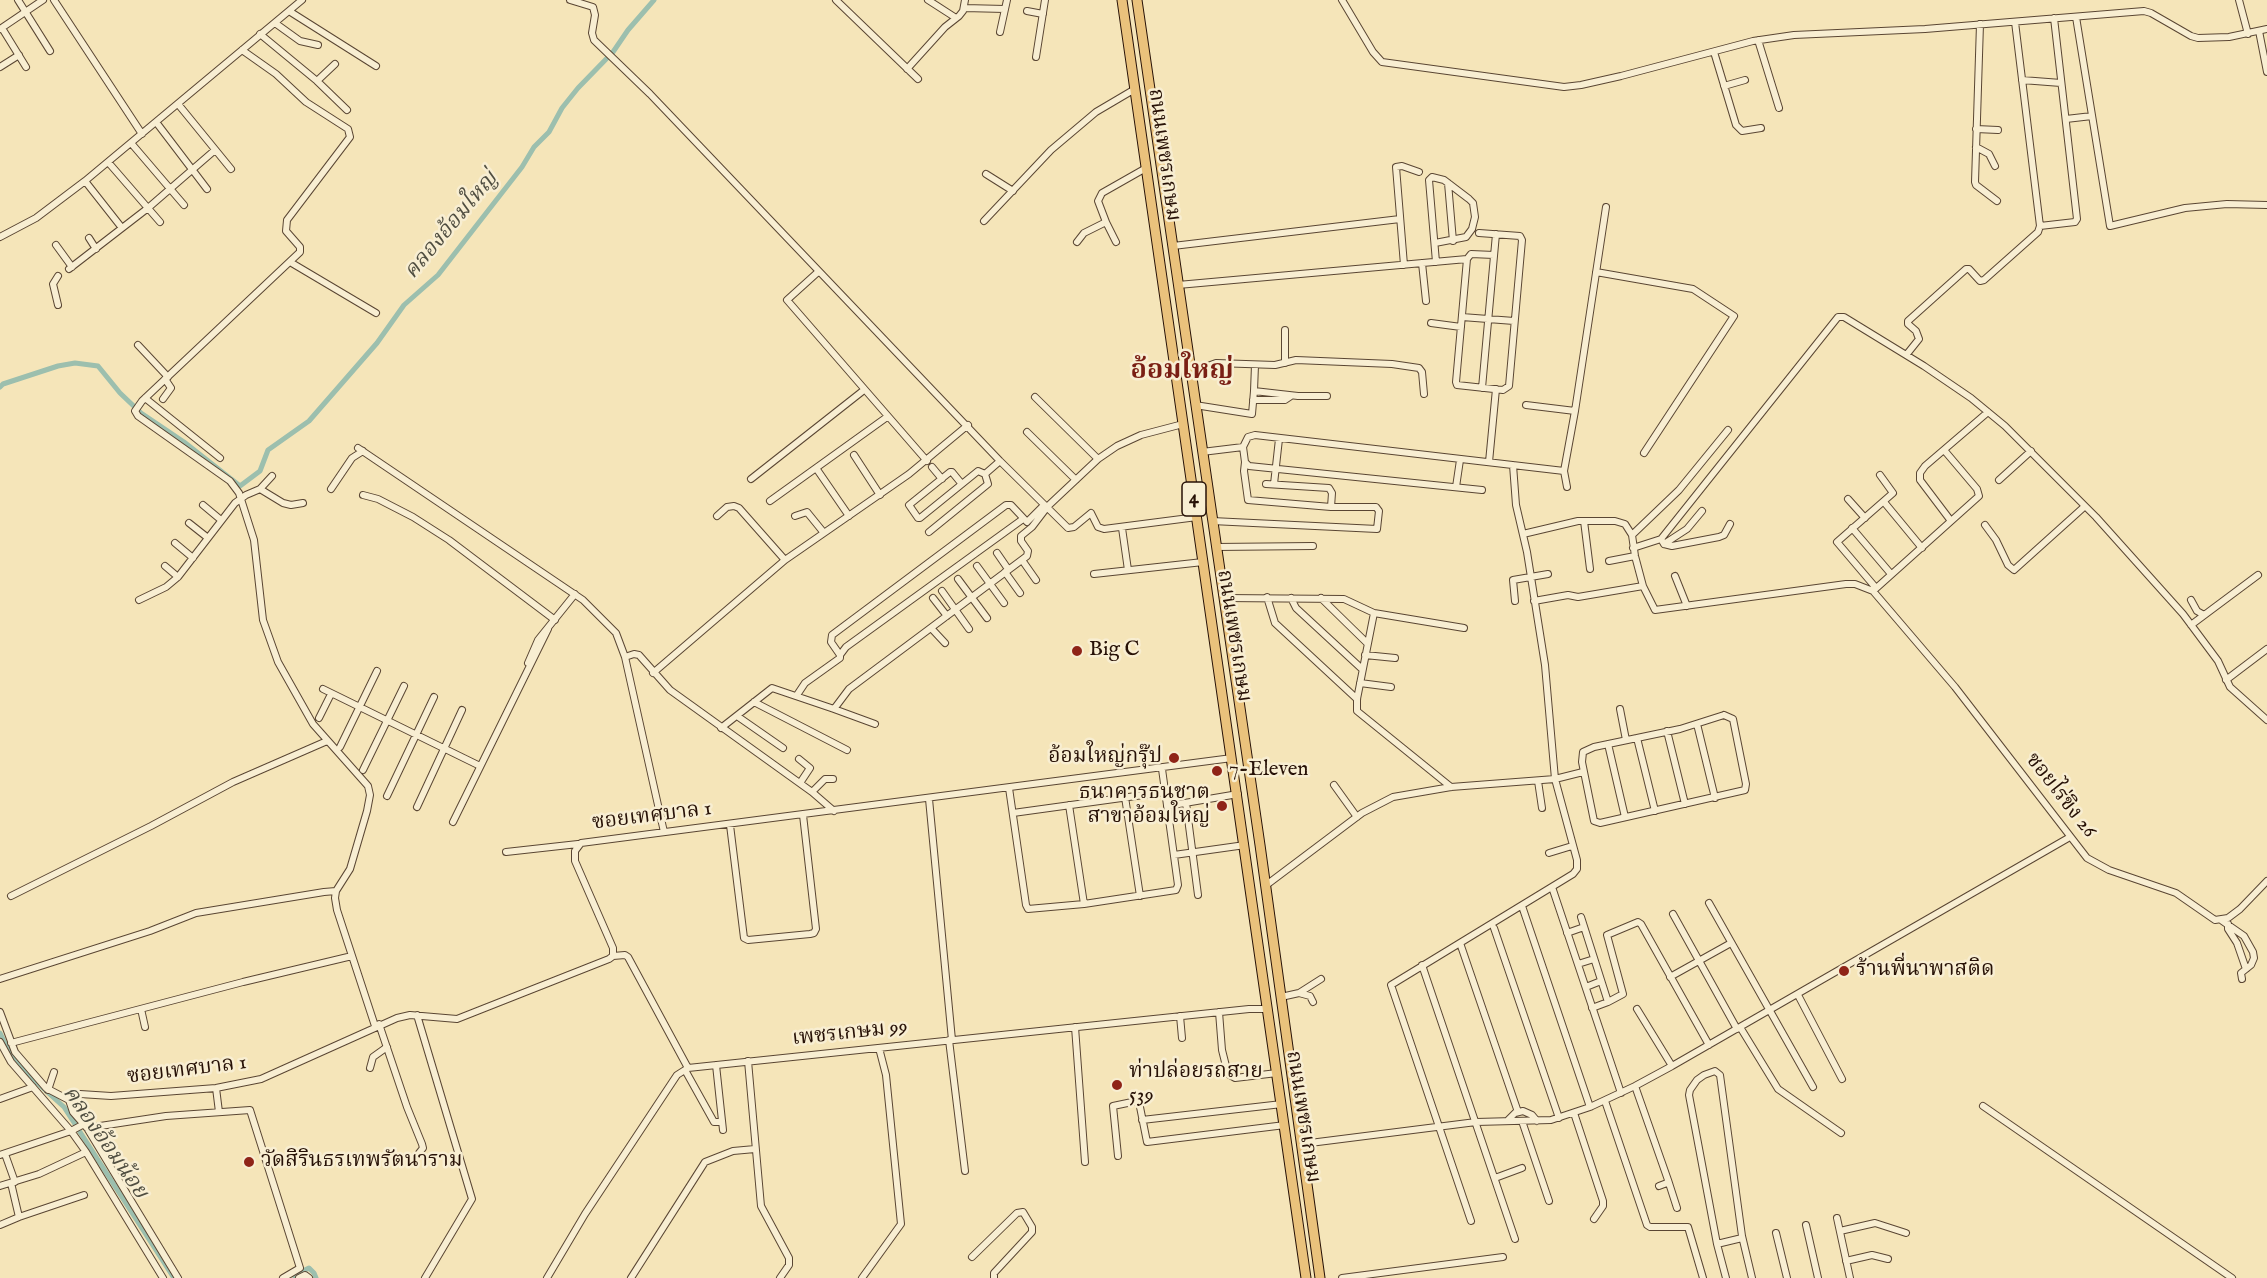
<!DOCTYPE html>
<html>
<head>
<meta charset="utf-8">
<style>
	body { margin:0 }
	canvas { display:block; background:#f5e5b9 }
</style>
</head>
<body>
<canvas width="2267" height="1278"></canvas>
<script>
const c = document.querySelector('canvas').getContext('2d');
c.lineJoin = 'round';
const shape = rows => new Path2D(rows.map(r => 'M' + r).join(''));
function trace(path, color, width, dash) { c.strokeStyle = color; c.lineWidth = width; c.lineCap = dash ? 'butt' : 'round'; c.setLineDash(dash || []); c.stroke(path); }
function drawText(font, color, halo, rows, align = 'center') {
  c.font = font + ' "IM FELL English","Noto Serif Thai",serif'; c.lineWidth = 5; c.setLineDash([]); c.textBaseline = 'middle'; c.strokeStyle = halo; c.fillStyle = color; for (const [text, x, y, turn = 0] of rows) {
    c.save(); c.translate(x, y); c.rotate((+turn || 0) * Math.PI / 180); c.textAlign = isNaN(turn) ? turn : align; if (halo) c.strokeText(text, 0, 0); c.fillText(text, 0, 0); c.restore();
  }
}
trace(shape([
	[0,387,3,384,58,366,75,363,98,366,120,393,141,413,184,442,240,486,260,471,268,450,309,421,377,343,404,305,438,275,522,167,534,147,549,132,562,108,578,88,613,52,628,30,654,0],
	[0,1033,10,1054,34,1080,64,1107,174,1278],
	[295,1278,301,1272,309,1268,314,1273,316,1278]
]), '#9cbfae', 5);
const minor = shape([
	[18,0,50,51],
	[54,0,142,134],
	[570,0,593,7,595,15,592,33,594,40,650,94,1000,461,1068,528,1074,527,1091,513,1098,527,1104,529,1197,517],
	[836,0,918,79],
	[928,0,956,18],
	[1342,0,1373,52,1382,62,1564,87,1581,85,1621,76,1753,41,1794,35,1925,29,2144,11,2151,13,2191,36,2198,38,2229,37,2267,29],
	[2239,0,2248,34],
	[964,8,1005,9],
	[289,11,376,66],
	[1027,11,1043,14],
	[2076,17,2110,226,2185,208,2227,204,2267,205],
	[275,23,300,41,318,45],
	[1980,24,1975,182,1976,185,1997,201],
	[2,28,26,67],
	[0,29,43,0],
	[2259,31,2267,72],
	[1000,32,1007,0],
	[260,34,317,81,347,110],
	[1758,40,1779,108],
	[242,50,276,74,306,102,348,129,350,137,287,220,286,231,300,247,300,252,142,401,135,411,138,416,230,481,239,493,254,540,263,620,278,662,313,724,368,786,370,795,367,811,350,869,336,891,335,898,337,910,375,1026],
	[1714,52,1736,125,1742,131,1761,128],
	[1036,57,1045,0],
	[0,67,19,55],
	[907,69,945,27,959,16,963,11,965,0],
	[2022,80,2061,83],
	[317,81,335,64],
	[1724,86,1745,80],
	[178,104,231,169],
	[2066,119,2092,116],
	[156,122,207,189],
	[1976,129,1998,130],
	[131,143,184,205],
	[1976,147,1989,154,1995,166],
	[108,162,160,222],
	[986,174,1013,191],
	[85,181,122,228],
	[1448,183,1453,241],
	[984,221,1051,150,1096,112,1135,89],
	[1106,222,1116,242],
	[2040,226,2075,222,2077,219,2054,18],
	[1479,233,1520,236,1522,240,1509,386,1503,390,1457,385,1456,382,1467,259,1471,254,1494,255],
	[0,237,36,218,85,181,302,0],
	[89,238,96,249],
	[1077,242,1084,233,1106,222,1098,201,1102,193,1146,168],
	[1435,243,1466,237,1472,229,1475,217,1473,203,1469,199,1444,180,1432,177,1429,180,1436,262],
	[56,245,72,267],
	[1173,246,1400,219],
	[290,262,376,313],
	[1422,263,1426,301],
	[1404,265,1396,167,1402,166,1419,172],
	[69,269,148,208,215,150],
	[818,272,787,300,927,461],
	[1596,272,1693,289,1734,316,1644,453],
	[1178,285,1467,259],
	[58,305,53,284,58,276],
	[1462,317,1514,321],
	[1431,323,1461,327],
	[138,345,168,377],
	[1907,354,1919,339,1916,331,1908,324,1908,321,1966,269,1969,269,1980,281,1984,280,2038,232,2040,226,2015,22],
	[1285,363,1285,330],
	[1255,365,1254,391,1298,396,1327,396],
	[1191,372,1216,363,1275,365,1296,360,1392,364,1419,368,1422,372,1424,394],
	[1482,388,1496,234],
	[1035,397,1098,459],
	[145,398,220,458],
	[163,399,171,388,165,379],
	[1253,400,1285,400,1291,396],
	[1195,405,1252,414,1254,391],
	[1526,405,1575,411],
	[1027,432,1076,480],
	[358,448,583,600,616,633,625,657,664,832],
	[1202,452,1243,447],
	[854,455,880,495],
	[1245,462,1244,471,1248,500,1331,507],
	[1489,462,1496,389],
	[932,467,942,479],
	[816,468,849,516],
	[751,479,864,390],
	[1999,480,2031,451],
	[961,483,952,472,950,472,909,505,918,518,920,518,978,471,985,474],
	[1274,484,1279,439],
	[1456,487,1460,460],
	[1567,487,1564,471,1575,411,1606,207],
	[260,489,283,503,291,505,303,503],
	[331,489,352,458,363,451],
	[1482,490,1249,466,1245,462,1243,447,1248,437,1255,435,1564,471],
	[363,495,378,499,413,517,449,540,555,620],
	[1848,499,1865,518],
	[770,501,887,417],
	[1884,502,1922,548],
	[203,505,221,520],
	[717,516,727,507,734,506,739,508,785,560],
	[795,516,807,512,824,533],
	[1212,521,1377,529,1379,511,1376,507,1331,507,1332,493,1329,488,1266,484],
	[1584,521,1590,569],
	[1951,521,1920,480,1920,473,1925,466,1988,412],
	[189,523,208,538],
	[1985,525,1996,540,2008,565,2014,570,2084,507],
	[1122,528,1128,570],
	[1852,528,1891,574],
	[929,532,988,484,985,474,1000,461],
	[1523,534,1578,521,1615,521,1625,524,1632,535,1635,556,1643,586,1655,610,1846,584,1855,584,1873,591,1955,687,2087,858,2109,870,2176,893,2215,920,2228,918,2240,909,2267,881],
	[1632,535,1679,490,1728,430],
	[1661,539,1664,544,1672,546,1719,537,1724,535,1730,524],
	[175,543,193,558],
	[1664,544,1687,529,1702,511],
	[1216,547,1313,546],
	[1633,548,1661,539,1838,317,1844,317,1924,366,1971,398,2005,426,2096,517,2183,614,2218,661,2230,687,2267,720],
	[997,553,1008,569],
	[1022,560,1036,580],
	[1609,561,1635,556],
	[165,566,178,577,235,503,246,495,260,489,272,476],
	[977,566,1004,603],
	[1005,572,1020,593],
	[1094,574,1203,562],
	[1675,576,1687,606],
	[958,579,987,618],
	[1876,588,1837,542,1893,493,1880,475],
	[942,591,969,629],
	[1873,591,1979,496,1977,489,1944,450],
	[1267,597,1275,623,1357,699],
	[933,598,947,616],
	[1224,598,1344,599,1374,613,1464,628],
	[1291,598,1296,608,1362,669],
	[1321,598,1367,643],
	[139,600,166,587,178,577],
	[2191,600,2197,611,2204,615],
	[1515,601,1513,580,1548,574],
	[1534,601,1568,595,1578,597,1643,586],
	[1374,613,1357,699,1357,711,1451,787],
	[2191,625,2258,575],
	[931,628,945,643],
	[840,655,846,647,1023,519],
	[1365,655,1395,658],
	[625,657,634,654,639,655,670,690,812,792,834,811],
	[528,663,538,640,575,594],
	[653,673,785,560,909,474,968,425],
	[2226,680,2267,649],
	[1360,683,1391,687],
	[323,689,480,766],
	[797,695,805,683,840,658,840,655,831,642,832,635,1006,505,1011,505,1027,522,1044,505],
	[754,702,847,750],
	[834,709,875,724],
	[1620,709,1626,740],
	[1724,715,1733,719,1746,784,1745,790,1600,823,1594,821,1582,762,1583,752,1594,747,1680,729,1724,715],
	[737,716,783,748],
	[319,718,331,694],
	[1697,724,1715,798],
	[721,728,772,688,834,709,849,689,1027,556,1028,551,1021,541,1021,536,1032,527,1048,506,1098,459,1117,446,1141,435,1183,424],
	[1667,731,1685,804],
	[1637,738,1655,811],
	[1608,744,1625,817],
	[340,747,377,671],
	[799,759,810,768,800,783],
	[363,770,404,686],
	[1538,781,1542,808],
	[1334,785,1357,817],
	[1009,788,1026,905,1028,909,1084,904,1176,890,1178,885,1162,769],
	[812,792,825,779,833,779],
	[387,796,434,697],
	[1125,797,1140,896],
	[929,799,952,1040],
	[1186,803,1198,895],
	[1069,805,1084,904],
	[1167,806,1238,794],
	[417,807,462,710],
	[1013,813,1165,792],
	[453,822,548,629],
	[730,825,744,938,748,940,810,934,814,933,816,929,803,815],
	[506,852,578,844],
	[1549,853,1572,846],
	[1174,855,1245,845],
	[1265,886,1362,813,1393,797,1451,787,1555,779,1583,772],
	[1552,887,1621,1093],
	[11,896,151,826,233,782,327,741],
	[1709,903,1813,1087],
	[1522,906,1590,1107],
	[1673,914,1737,1029],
	[1581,917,1608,1002,1592,1008],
	[2221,920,2244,936,2253,952,2254,958,2251,965,2241,973,2242,979],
	[2228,924,2228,929,2237,943,2246,969],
	[1494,928,1559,1118],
	[1567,933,1584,927],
	[1460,943,1518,1112],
	[613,956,625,955,628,957,688,1068],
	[1578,964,1594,959],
	[1422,965,1515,1239],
	[1670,977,1731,943],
	[0,979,150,931,196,913,324,892,336,891],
	[1586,987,1601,981],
	[1299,993,1310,996,1313,1002],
	[1798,995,1842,1079],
	[1281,997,1299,993,1321,979],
	[1608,1002,1623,994,1607,935,1638,922,1641,924,1709,1045],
	[141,1009,145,1027],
	[1637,1009,1672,1066],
	[0,1012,15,1052,46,1088,69,1100],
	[1219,1012,1222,1050,1228,1074,1235,1078,1277,1073],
	[417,1015,472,1199,425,1278],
	[1180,1016,1182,1038],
	[379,1024,407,1107,422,1144,423,1148,419,1153],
	[1075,1027,1085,1162],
	[1740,1027,1778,1089,1841,1133],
	[949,1040,965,1171],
	[0,1042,11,1062,71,1131,86,1152,163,1278],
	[11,1043,243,982,352,956],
	[748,1061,761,1206,789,1258,789,1265,780,1278],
	[716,1065,723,1130],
	[370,1068,373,1057,387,1047],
	[685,1070,714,1122,722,1122],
	[1635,1086,1668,1180,1667,1183,1659,1186],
	[216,1088,219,1112],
	[48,1090,54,1072],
	[0,1099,33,1087],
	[1605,1101,1647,1225,1650,1227,1688,1227,1703,1278],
	[1983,1106,2232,1278],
	[1574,1113,1603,1201,1603,1206,1594,1219],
	[1142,1120,1282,1104],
	[1508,1120,1515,1113,1523,1111,1532,1115,1537,1121],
	[1522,1121,1549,1201],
	[87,1128,166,1116,250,1110,300,1268,283,1278],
	[1302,1144,1476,1122,1551,1120,1590,1107,1635,1086,1672,1066,2070,837],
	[5,1154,15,1182],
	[0,1155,71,1131,84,1124],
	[1118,1156,1113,1106,1137,1101,1139,1102,1147,1142,1285,1125],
	[1495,1178,1522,1168],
	[1668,1180,1677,1208],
	[0,1186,39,1174,86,1152],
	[19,1217,84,1195],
	[1837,1218,1850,1278],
	[1471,1221,1391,985,1573,874,1577,869,1577,860,1555,779,1545,665,1527,552,1516,505,1513,465],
	[0,1225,19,1217,11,1183],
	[1806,1225,1818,1278],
	[1840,1231,1875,1223,1906,1233],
	[1776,1233,1787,1278],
	[1717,1244,1742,1238],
	[972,1257,1017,1213,1023,1212,1032,1227,1032,1232,994,1273,994,1278],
	[1846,1261,1872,1255,1888,1259],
	[178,1278,87,1128,73,1112,69,1100,80,1094,111,1096,216,1088,261,1079,397,1018,410,1015,457,1019,609,959,613,956,613,948,575,861,575,851,581,843,1232,758],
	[299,1278,305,1275,309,1278],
	[547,1278,585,1214,673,1081,677,1075,688,1068,1106,1024,1249,1009,1267,1009],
	[631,1278,705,1162,733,1151,755,1149],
	[862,1278,901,1224,886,1075,879,1048],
	[1342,1278,1503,1257],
	[1726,1278,1717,1244,1689,1095,1690,1090,1697,1080,1704,1075,1715,1071,1720,1075,1742,1236,1752,1278]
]);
const primary = shape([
	[1122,0,1306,1278],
	[1137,0,1260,845,1320,1278]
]);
trace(minor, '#5a4633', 8);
trace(primary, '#271106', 11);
trace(minor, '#f8eed2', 6);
trace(primary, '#eac27c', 9);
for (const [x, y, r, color] of [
	[1077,651,6,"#8f2418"],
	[1174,758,6,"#8f2418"],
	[1217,771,6,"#8f2418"],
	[1222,806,6,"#8f2418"],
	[1844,971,6,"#8f2418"],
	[1117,1085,6,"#8f2418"],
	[249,1162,6,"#8f2418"]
]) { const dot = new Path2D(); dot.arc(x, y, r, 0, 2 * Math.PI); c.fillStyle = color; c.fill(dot); trace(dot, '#f8eed2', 2); }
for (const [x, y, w] of [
	[1194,499,24]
]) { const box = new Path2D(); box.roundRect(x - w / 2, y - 17, w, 34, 4.5); c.fillStyle = '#f8eed2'; c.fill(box); trace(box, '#271106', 1.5); }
drawText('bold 20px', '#271106', null, [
	["4",1194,499]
]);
drawText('21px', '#271106', '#f8eed2', [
	["ถนนเพชรเกษม",1163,155,82],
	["ถนนเพชรเกษม",1233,636,81],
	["ซอยไร่ขิง 26",2060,796,52],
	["ซอยเทศบาล 1",652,817,-7],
	["เพชรเกษม 99",850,1034,-6],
	["ซอยเทศบาล 1",187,1071,-7],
	["ถนนเพชรเกษม",1302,1117,81]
]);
drawText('21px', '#271106', '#f8eed2', [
	["Big C",1089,651],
	["อ้อมใหญ่กรุ๊ป",1162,758,"right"],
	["7-Eleven",1229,771],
	["ธนาคารธนชาต",1210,794,"right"],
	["สาขาอ้อมใหญ่",1210,818,"right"],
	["ร้านพี่นาพาสติด",1856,971],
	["ท่าปล่อยรถสาย",1129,1073],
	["539",1129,1097],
	["วัดสิรินธรเทพรัตนาราม",261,1162]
], 'left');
drawText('italic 22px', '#504e41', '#f8eed2', [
	["คลองอ้อมใหญ่",452,226,-50],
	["คลองอ้อมน้อย",104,1143,55]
]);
drawText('bold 27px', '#7a1f14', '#f8eed2', [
	["อ้อมใหญ่",1182,372]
]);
</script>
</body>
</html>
